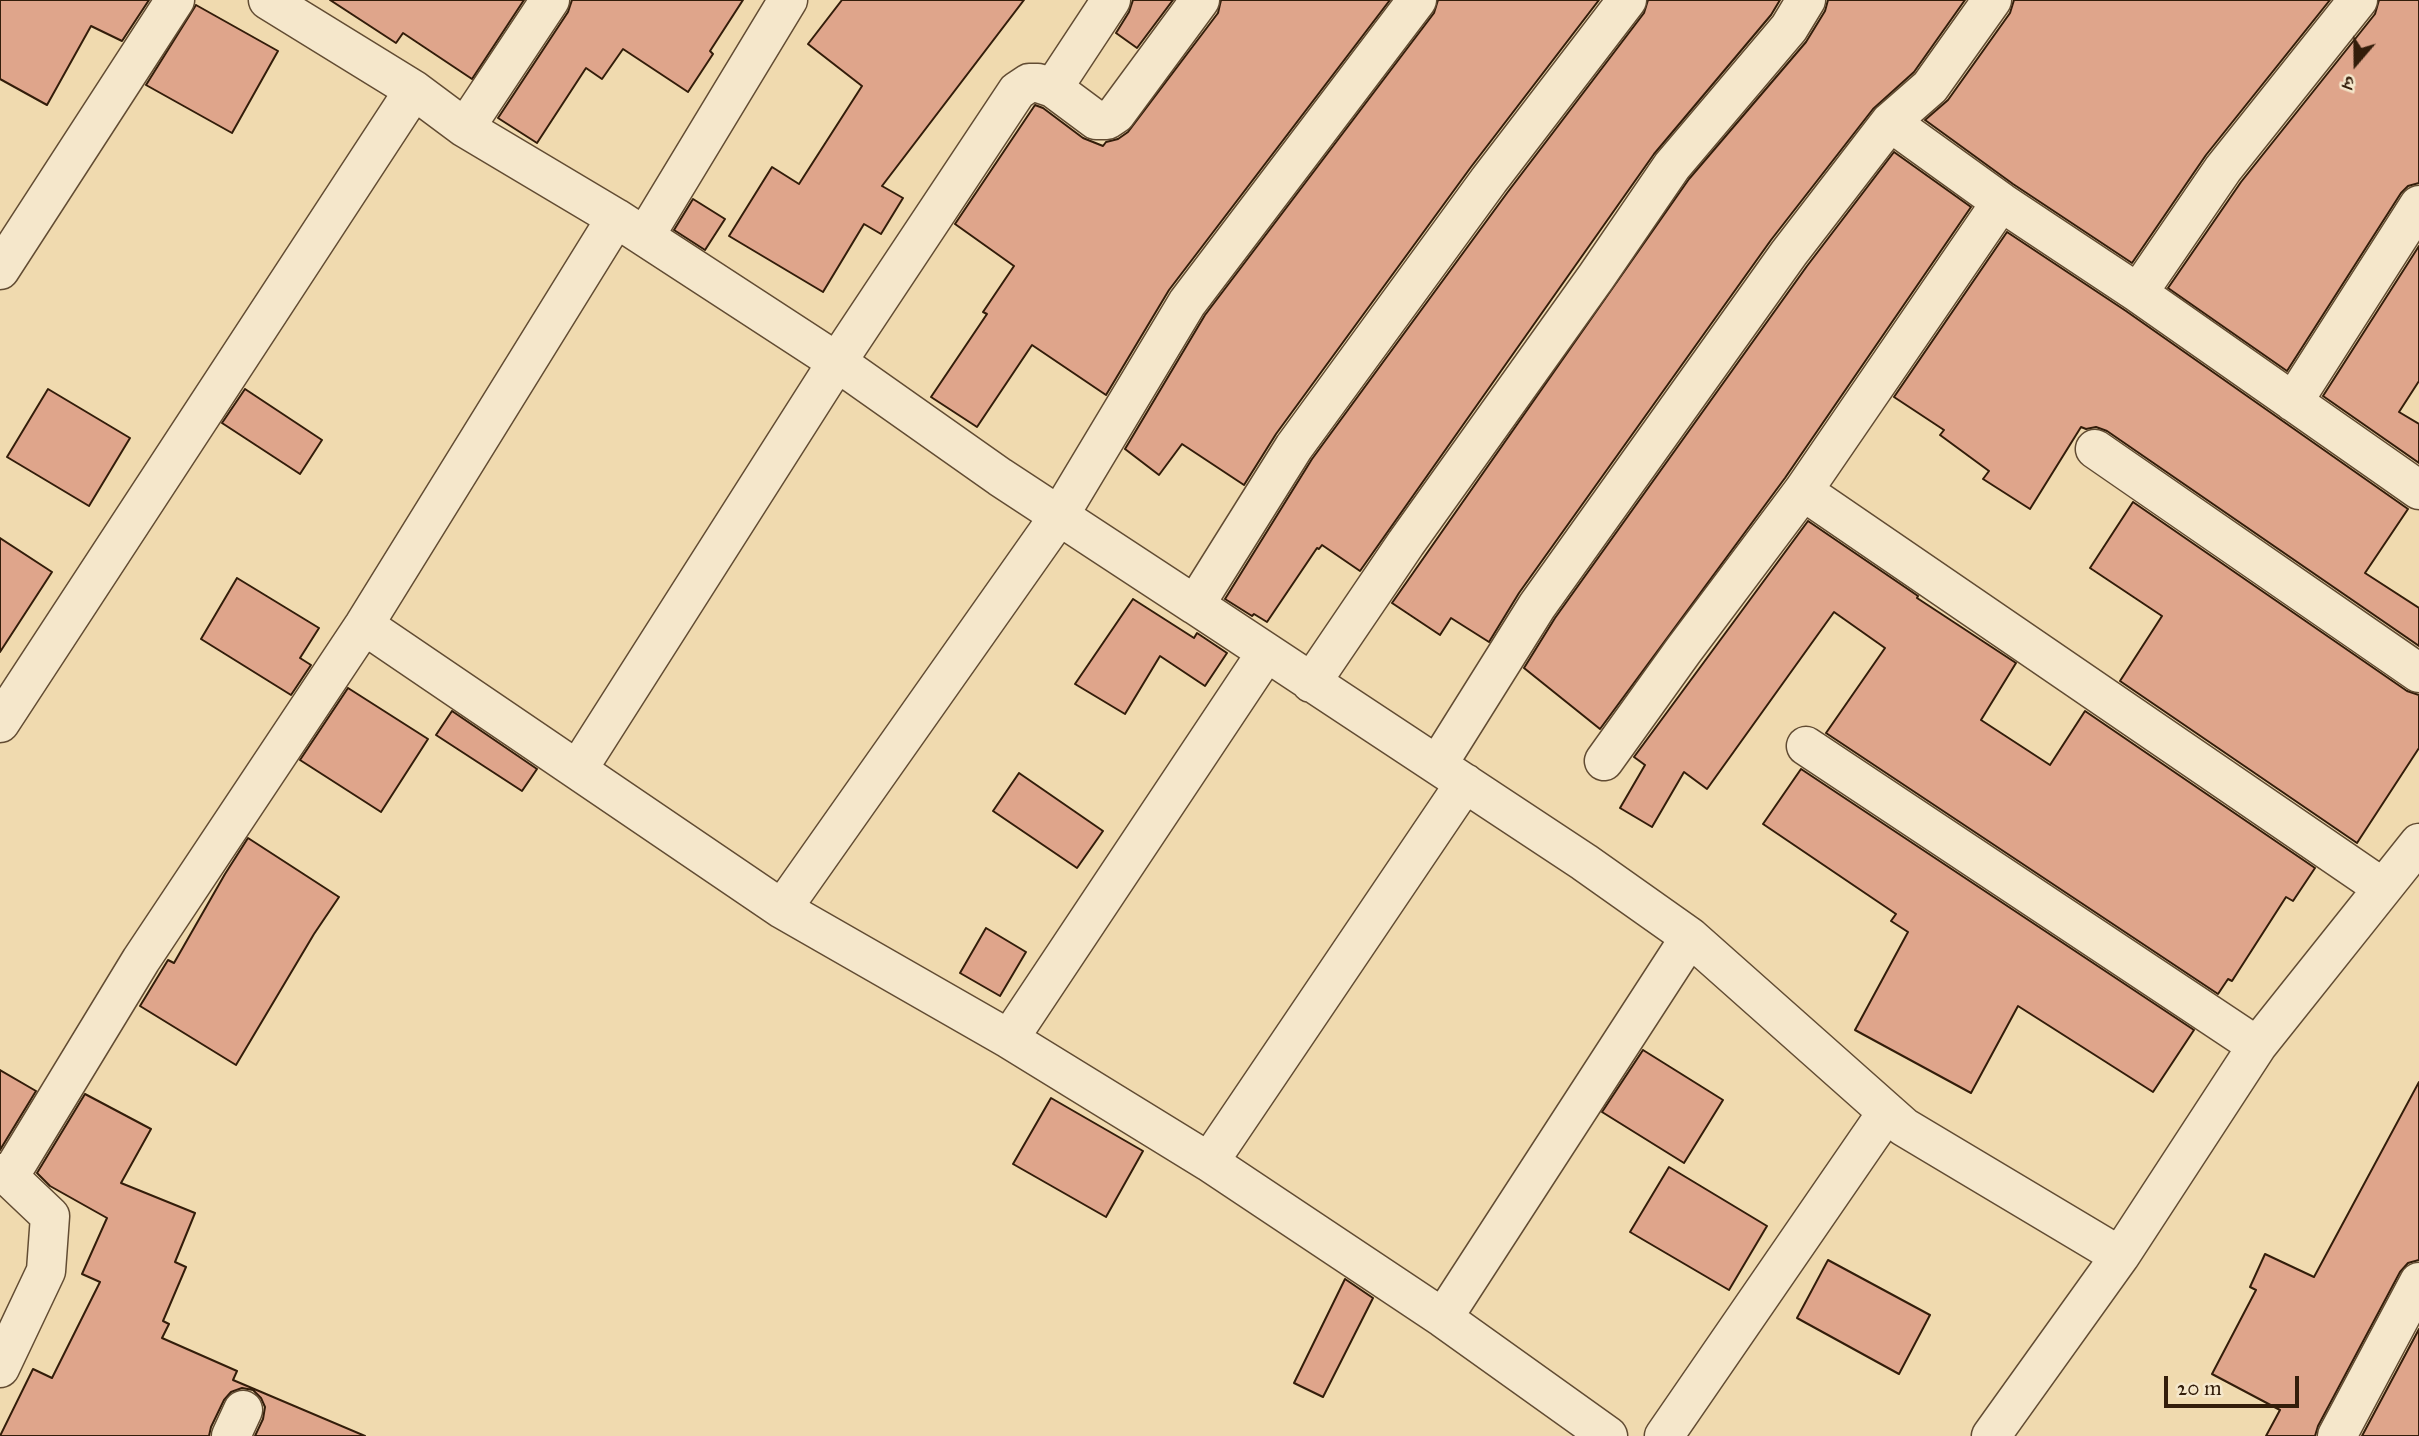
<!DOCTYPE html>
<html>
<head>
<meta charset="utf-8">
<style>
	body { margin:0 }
	#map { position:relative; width:2419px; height:1436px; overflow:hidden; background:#f0daaf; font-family:"IM FELL Great Primer","Noto Serif Devanagari",serif }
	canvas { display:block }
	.north { position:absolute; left:2321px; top:28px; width:70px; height:70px; -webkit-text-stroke:5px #f5e7cb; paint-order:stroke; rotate:200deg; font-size:19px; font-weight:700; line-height:28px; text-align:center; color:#331d0a }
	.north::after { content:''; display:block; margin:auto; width:24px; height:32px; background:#331d0a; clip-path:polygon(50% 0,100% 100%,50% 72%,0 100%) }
	.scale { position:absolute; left:2164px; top:1376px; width:135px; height:32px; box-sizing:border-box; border:4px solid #331d0a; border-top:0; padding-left:9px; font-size:21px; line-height:24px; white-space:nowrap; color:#331d0a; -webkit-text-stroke:5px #f5e7cb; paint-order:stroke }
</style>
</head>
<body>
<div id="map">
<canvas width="2419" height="1436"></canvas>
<div class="north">उ</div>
<div class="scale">20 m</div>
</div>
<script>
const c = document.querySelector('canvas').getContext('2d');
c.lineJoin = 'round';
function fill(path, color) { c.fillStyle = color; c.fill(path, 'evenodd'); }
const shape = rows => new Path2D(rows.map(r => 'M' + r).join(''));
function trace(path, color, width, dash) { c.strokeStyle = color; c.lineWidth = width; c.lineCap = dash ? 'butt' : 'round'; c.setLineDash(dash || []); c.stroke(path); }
const building = shape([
	[0,0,149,0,122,41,91,26,47,105,0,79,0,0],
	[330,0,524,0,472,79,403,33,396,43,330,0],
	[572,0,743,0,710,51,713,54,688,92,623,49,602,79,586,68,537,143,498,118,568,12,572,0],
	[842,0,1024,0,882,186,903,198,881,234,864,224,823,292,729,236,772,167,799,184,862,86,808,44,842,0],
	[1133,0,1173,0,1137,48,1116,33,1129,12,1133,0],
	[1221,0,1390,0,1169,290,1106,395,1032,345,977,427,931,397,987,314,983,312,1014,266,955,224,1035,105,1043,108,1083,138,1103,146,1106,142,1118,139,1128,132,1218,13,1221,0],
	[1438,0,1599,0,1471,167,1276,434,1244,485,1182,444,1159,475,1125,449,1205,315,1434,13,1438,0],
	[1648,0,1780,0,1771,15,1654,154,1360,571,1322,545,1319,549,1317,548,1267,622,1254,614,1252,616,1225,599,1312,459,1507,193,1644,13,1648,0],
	[1828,0,1965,0,1914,72,1873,109,1771,240,1519,593,1489,642,1451,618,1440,635,1392,603,1689,179,1806,42,1825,11,1828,0],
	[2014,0,2330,0,2206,155,2132,263,2013,184,1925,120,1948,100,2010,13,2014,0],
	[2379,0,2419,0,2419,183,2408,186,2401,193,2287,371,2168,288,2241,182,2375,14,2379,0],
	[196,5,278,51,232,133,146,85,196,5],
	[1894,152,1971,207,1785,478,1600,729,1524,668,1555,618,1807,266,1894,152],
	[693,199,725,219,705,250,674,230,693,199],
	[2007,232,2126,311,2408,509,2365,573,2419,608,2419,646,2107,431,2096,427,2086,429,2081,427,2030,509,1983,479,1989,471,1940,435,1944,430,1894,397,2007,232],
	[2419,246,2419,381,2399,412,2419,424,2419,463,2323,396,2419,246],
	[48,389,130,438,89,506,7,457,48,389],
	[245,389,322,440,300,474,222,423,245,389],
	[2133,502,2407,691,2419,695,2419,748,2357,843,2120,681,2162,616,2090,568,2133,502],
	[1808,521,1918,596,1917,598,2016,663,1981,720,2050,765,2085,711,2315,868,2293,901,2286,897,2232,981,2228,979,2218,994,1826,733,1885,648,1834,612,1707,789,1684,772,1652,827,1620,808,1645,765,1634,757,1808,521],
	[0,538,52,572,0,652,0,538],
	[237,578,319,628,300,658,311,665,291,695,201,639,237,578],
	[1133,599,1194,638,1197,633,1227,653,1205,686,1160,656,1125,714,1075,684,1133,599],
	[348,688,428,739,381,812,300,760,348,688],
	[452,711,537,769,522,791,436,735,452,711],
	[1801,769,2194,1030,2153,1092,2018,1006,1971,1093,1855,1030,1908,932,1891,921,1896,914,1763,824,1801,769],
	[1019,773,1103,831,1077,868,993,811,1019,773],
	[248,838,339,897,314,934,236,1065,140,1006,168,960,174,963,225,874,248,838],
	[986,928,1026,952,1000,996,960,973,986,928],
	[1643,1050,1723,1100,1684,1163,1602,1112,1643,1050],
	[0,1070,36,1091,0,1150,0,1070],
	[2419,1082,2419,1260,2408,1263,2400,1272,2318,1426,2315,1436,2266,1436,2280,1410,2212,1374,2256,1290,2250,1287,2265,1254,2314,1277,2419,1082],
	[85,1094,151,1129,121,1183,195,1213,175,1262,186,1267,163,1321,169,1324,162,1338,237,1371,233,1380,365,1436,255,1436,263,1419,265,1407,261,1398,253,1390,242,1388,231,1392,224,1400,211,1427,209,1436,0,1436,33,1369,52,1378,100,1282,82,1274,107,1218,50,1186,37,1173,85,1094],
	[1051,1098,1143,1151,1106,1217,1013,1164,1051,1098],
	[1669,1167,1767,1226,1729,1290,1630,1232,1669,1167],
	[1828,1260,1930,1315,1899,1374,1797,1318,1828,1260],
	[1345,1279,1373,1298,1323,1397,1294,1383,1345,1279],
	[2419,1329,2419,1436,2362,1436,2419,1329]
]);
fill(building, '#dfa58b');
trace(building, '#331d0a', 2);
const street = shape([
	[268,0,414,90,465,128,616,218],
	[1111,0,1053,88,1096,120,1107,120,1116,114,1200,0],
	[1627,0,1489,180,1294,447,1195,605,1584,862,1690,937,1904,1127,2120,1256],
	[2358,0,2223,169,2138,293,2419,490],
	[1890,122,2001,202],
	[465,128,550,0],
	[645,236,788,0],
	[0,270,175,0],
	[2293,402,2419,205],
	[2095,449,2419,673],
	[1803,491,2383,888],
	[364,625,782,909,1009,1039,1209,1162,1443,1318,1608,1436],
	[1311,683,1406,543,1596,277,1672,166,1789,28,1806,0],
	[0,723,414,90],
	[1806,746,2257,1046],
	[1604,761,1683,651,1803,491,2001,202,2138,293],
	[1438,764,1537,606,1789,253,1890,122,1930,87,1992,0],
	[578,769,837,362,1017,91,1029,83,1038,83,1053,88],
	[782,909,1059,516,1187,303,1417,0],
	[1009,1039,1266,653],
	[1209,1162,1465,783],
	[0,1173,9,1177,50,1216,46,1271,0,1368],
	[9,1177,141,960,364,625,616,218,837,362,1000,477,1195,605],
	[1443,1318,1690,937],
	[231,1436,243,1410],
	[1664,1436,1887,1112],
	[1991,1436,2120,1256,2257,1046,2419,843],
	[2337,1436,2419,1282]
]);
trace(street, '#624c33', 41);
trace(street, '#f5e7cb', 38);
</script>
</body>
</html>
